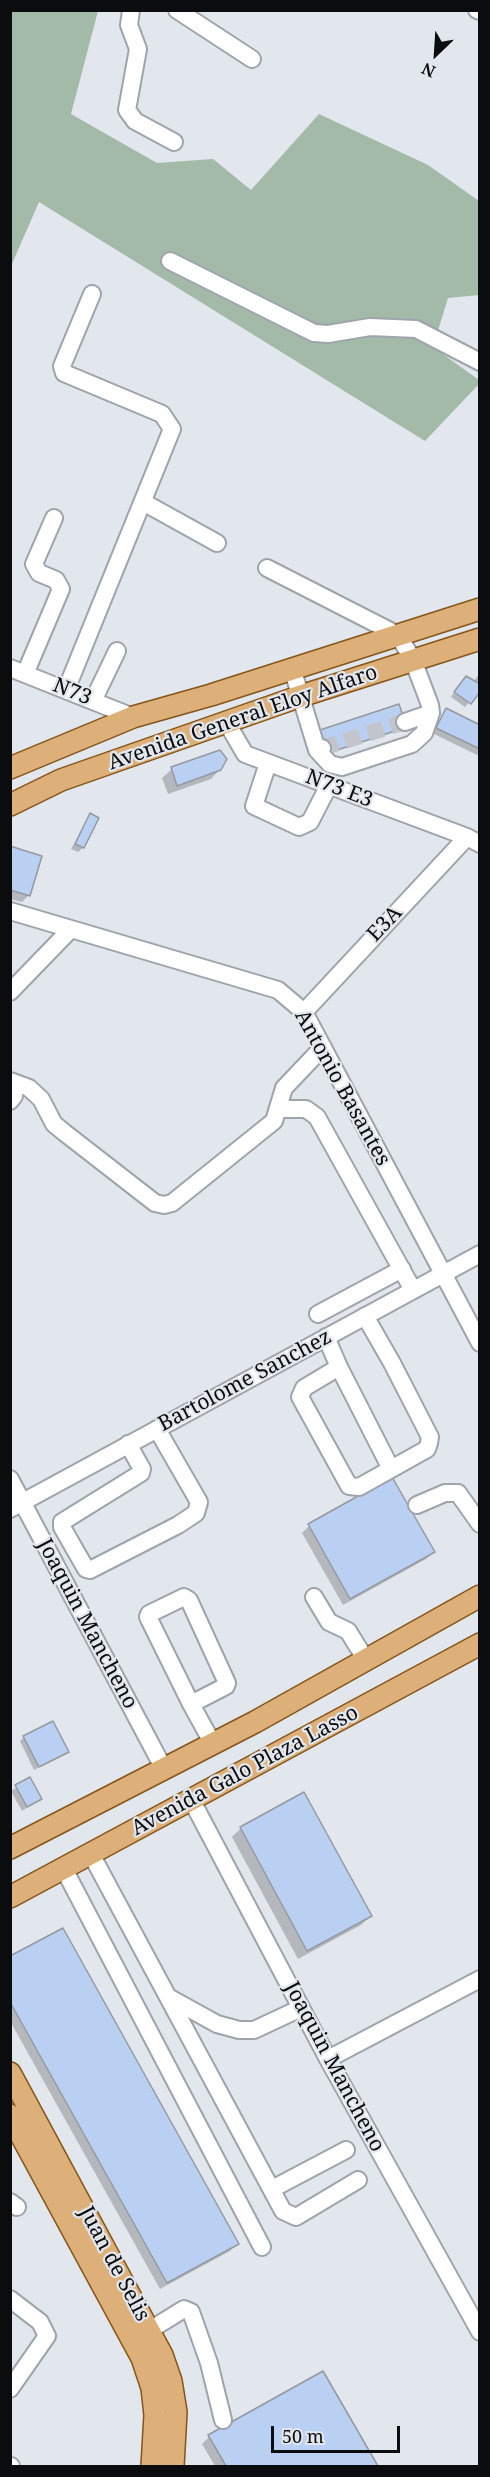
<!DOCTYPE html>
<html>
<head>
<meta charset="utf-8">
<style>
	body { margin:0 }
	#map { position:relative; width:490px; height:2477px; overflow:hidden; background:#e2e6ed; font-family:"Noto Serif",serif }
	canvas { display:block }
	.frame { position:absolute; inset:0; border:12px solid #0a0c0e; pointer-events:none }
	.north { position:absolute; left:406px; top:24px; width:60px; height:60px; -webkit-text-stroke:4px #e2e6ed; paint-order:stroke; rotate:205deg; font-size:16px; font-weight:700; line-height:24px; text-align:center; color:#0a0c0e }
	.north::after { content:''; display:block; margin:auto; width:21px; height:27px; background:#0a0c0e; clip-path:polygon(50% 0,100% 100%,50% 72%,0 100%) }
	.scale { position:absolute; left:271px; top:2426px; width:129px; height:27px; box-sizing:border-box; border:3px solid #0a0c0e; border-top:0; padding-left:8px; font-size:18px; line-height:21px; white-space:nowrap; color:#0a0c0e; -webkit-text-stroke:4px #e2e6ed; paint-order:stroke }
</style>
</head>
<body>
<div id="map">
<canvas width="490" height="2477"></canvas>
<div class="frame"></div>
<div class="north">N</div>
<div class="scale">50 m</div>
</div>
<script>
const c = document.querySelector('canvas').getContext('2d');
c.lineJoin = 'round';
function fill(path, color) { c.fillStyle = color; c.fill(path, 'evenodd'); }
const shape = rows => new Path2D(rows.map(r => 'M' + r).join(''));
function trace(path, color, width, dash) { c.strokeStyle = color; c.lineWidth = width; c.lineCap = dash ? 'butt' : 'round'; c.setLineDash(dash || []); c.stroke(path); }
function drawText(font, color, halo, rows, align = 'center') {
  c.font = font + ' "Noto Serif",serif'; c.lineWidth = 4.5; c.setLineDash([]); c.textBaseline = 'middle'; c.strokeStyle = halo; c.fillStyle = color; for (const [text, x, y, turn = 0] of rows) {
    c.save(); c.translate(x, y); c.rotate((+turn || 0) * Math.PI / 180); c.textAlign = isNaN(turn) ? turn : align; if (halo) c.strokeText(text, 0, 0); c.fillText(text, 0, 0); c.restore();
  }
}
fill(shape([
	[11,11,98,11,71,114,157,163,213,159,251,190,319,114,428,165,479,201,479,295,448,298,433,347,479,380,479,384,425,441,39,202,11,266]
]), '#a3baa9');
fill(shape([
	[480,673,480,695,477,693,465,707,451,697,461,682,473,682],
	[398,706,403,729,323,755],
	[446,710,480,726,480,752,477,755,432,733],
	[172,769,220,769,211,779,168,794,162,778],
	[90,815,83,848,78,852,71,849],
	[10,848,29,895,22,902,10,899],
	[392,1479,433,1552,426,1559,343,1605,302,1533,309,1526],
	[24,1737,67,1752,34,1770,20,1741],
	[29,1779,40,1799,22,1811,11,1791],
	[241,1828,370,1916,361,1925,298,1959,232,1837],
	[10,1958,237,2244,230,2251,160,2289,10,2021],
	[322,2373,376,2466,215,2466,202,2444,209,2437]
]), '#0003');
const building = shape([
	[466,676,480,684,480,692,471,704,454,692,466,676],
	[399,704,407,727,325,754,317,731,399,704],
	[446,708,480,725,480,749,436,728,446,708],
	[220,750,227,759,221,770,177,786,171,767,220,750],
	[90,813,99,818,84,848,75,844,90,813],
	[10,846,42,856,30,896,10,890,10,846],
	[392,1477,435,1552,350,1599,308,1524,392,1477],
	[53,1721,69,1752,39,1767,23,1736,53,1721],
	[30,1777,42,1799,27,1807,15,1785,30,1777],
	[304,1792,372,1916,307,1951,240,1827,304,1792],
	[63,1928,239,2244,167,2283,10,2002,10,1956,63,1928],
	[323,2371,378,2466,226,2466,208,2435,323,2371]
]);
fill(building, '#b9d0f3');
trace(building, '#94999f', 1.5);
trace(shape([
	[322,748,405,722]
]), '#c2c5cc', 16, [16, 8]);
const minor = shape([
	[131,10,129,25,138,49,127,110,135,121,174,142],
	[177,10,252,59],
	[477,10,480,11],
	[170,261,314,333,328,334,370,327,416,329,480,362],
	[143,502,217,543],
	[267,568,398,635,413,660,430,705,431,713,405,722],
	[10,668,133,717],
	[292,668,317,750,322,748],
	[25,674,61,589,56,580,39,573,34,564,54,518],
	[66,690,172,429,162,414,64,373,62,366,92,294],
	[93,701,117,651],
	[227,723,245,754,467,837,480,844],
	[317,750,330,764,342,767,412,744,424,733,431,713],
	[268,763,254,806,299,827,310,822,329,785],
	[10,911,278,990,304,1012,480,1343],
	[10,992,71,929],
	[304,1012,467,837],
	[10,1081,29,1088,41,1099,54,1124,65,1133,155,1203,164,1205,172,1203,274,1121,284,1088,323,1047],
	[10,1101,14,1096],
	[279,1109,306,1109,317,1117,413,1290],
	[318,1314,402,1269],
	[326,1337,339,1367,304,1388,300,1397,349,1486,359,1487,427,1449,429,1443,430,1437,392,1363,365,1316],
	[339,1367,391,1469],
	[128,1444,142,1469,141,1473,62,1522,62,1527,86,1569,90,1570,178,1525,196,1513,199,1502,157,1429],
	[10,1479,164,1769],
	[417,1505,445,1493,458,1493,480,1524],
	[10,1509,480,1254],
	[314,1597,329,1622,348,1631,366,1660],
	[191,1704,226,1686,227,1683,189,1600,184,1597,149,1614,148,1617,191,1704,213,1744],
	[192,1801,328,2059,480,2332],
	[91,1854,283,2211,296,2217,358,2180],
	[64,1869,262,2247],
	[168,1997,217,2024,239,2030,254,2030,301,2008],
	[328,2059,480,1979],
	[272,2189,346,2150],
	[10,2202,17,2207],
	[10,2299,40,2322,47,2336,10,2389],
	[150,2330,184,2309,191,2312,209,2363,223,2420],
	[10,2466,11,2466]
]);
const major = shape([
	[10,768,133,717,211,695,480,609],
	[10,805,61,780,301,696,480,639],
	[10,1848,255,1722,480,1596],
	[10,1897,480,1644],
	[10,2073,162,2355,171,2381,176,2412,173,2466],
	[10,2115,142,2358,152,2388,155,2415,152,2466]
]);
trace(minor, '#9fa4aa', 20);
trace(major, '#855519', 24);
trace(minor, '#fff', 16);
trace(major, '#ddb079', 21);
drawText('21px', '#0a0c0e', '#e2e6ed', [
	["N73",72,692,22],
	["Avenida General Eloy Alfaro",243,718,-19],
	["N73 E3",339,789,21],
	["E3A",385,924,-47],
	["Antonio Basantes",342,1088,61],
	["Bartolome Sanchez",245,1381,-28],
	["Joaquin Mancheno",87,1624,62],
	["Avenida Galo Plaza Lasso",245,1771,-28],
	["Joaquin Mancheno",334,2067,62],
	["Juan de Selis",114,2264,62]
]);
</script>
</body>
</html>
